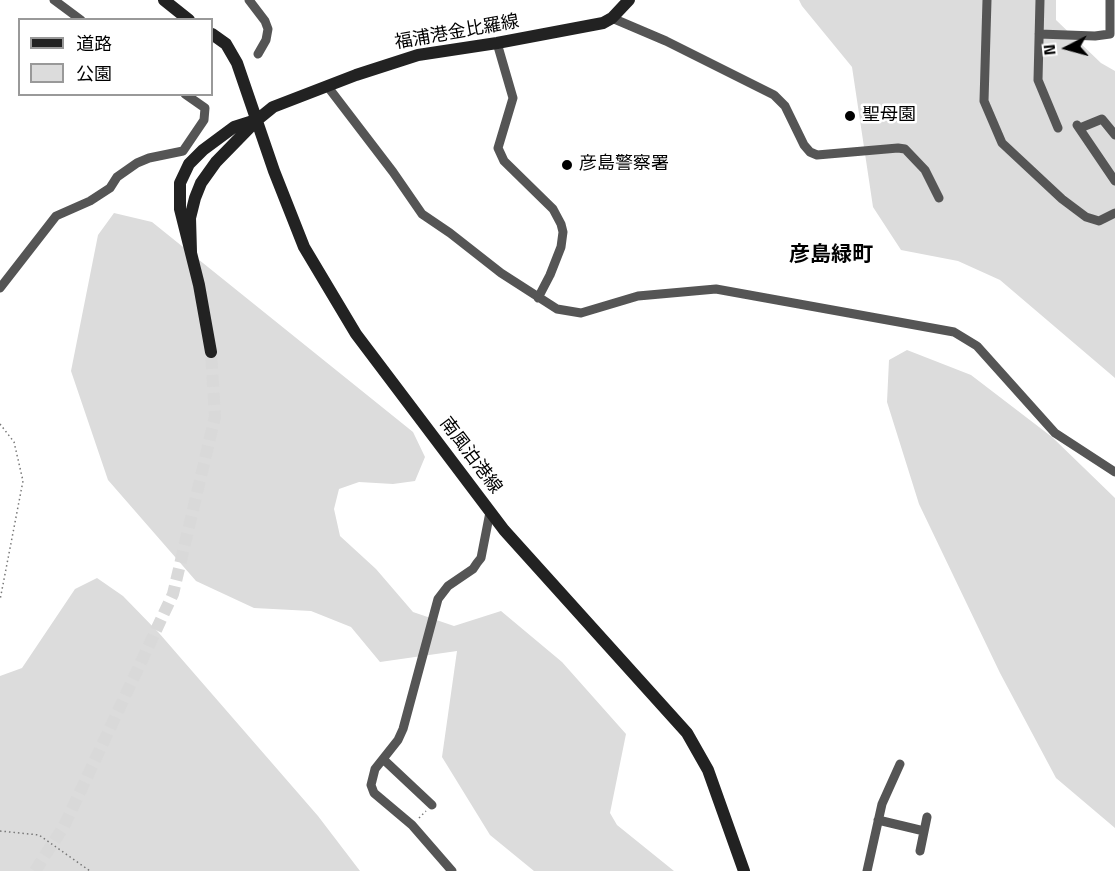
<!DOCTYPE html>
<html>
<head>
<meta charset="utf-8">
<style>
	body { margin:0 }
	#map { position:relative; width:1115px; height:871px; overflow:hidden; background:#fff; font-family:"Titillium Web","Noto Sans JP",sans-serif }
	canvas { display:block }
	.legend { position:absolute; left:18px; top:18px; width:195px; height:78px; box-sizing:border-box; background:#fff; border:2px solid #999; margin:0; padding:8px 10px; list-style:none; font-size:18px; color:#000 }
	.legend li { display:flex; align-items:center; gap:12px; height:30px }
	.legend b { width:30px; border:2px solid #999 }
	.north { position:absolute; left:1037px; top:18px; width:60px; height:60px; -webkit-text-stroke:4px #fff; paint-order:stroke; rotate:264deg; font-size:16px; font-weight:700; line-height:24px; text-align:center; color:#000 }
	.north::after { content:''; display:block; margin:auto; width:21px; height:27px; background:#000; clip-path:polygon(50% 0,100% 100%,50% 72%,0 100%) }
</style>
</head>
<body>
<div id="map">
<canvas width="1115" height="871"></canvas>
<ul class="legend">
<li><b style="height:8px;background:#222"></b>道路</li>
<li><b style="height:16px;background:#dcdcdc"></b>公園</li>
</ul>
<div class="north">N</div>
</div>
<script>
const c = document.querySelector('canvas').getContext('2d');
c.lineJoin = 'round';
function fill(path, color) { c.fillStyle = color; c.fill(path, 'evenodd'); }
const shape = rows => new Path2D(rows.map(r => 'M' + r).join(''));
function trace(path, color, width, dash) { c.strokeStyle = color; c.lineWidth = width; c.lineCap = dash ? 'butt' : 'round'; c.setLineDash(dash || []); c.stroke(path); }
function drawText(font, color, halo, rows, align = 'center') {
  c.font = font + ' "Titillium Web","Noto Sans JP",sans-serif'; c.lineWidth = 5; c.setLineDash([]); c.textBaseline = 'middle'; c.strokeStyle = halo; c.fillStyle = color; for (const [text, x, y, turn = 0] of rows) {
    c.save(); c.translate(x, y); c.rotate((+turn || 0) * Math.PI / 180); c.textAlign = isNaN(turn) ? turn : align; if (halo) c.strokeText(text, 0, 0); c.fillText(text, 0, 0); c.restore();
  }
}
fill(shape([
	[799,0,1056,0,1056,20,1101,63,1115,71,1115,378,1000,280,958,261,901,250,873,207,852,67,802,6],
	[114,213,152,222,413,432,425,457,415,481,393,484,359,482,339,489,334,509,340,536,376,569,413,612,454,626,501,611,562,662,626,734,610,813,617,825,674,871,534,871,490,835,442,757,457,651,380,662,351,627,311,611,254,608,196,581,108,480,71,371,98,235],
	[907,350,971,375,1052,437,1115,498,1115,828,1056,778,1000,673,919,504,887,402,889,360],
	[97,578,123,596,159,633,318,816,360,871,0,871,0,676,22,668,75,589]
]), '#dcdcdc');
trace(shape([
	[35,871,64,826,173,594,215,417,211,352]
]), '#d9d9d9', 12, [12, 6]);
trace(shape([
	[0,424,14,442,23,481,0,600],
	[419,818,426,811],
	[0,831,39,835,90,871]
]), '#777', 1.5, [1.5, 3]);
trace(shape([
	[54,0,81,20],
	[249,0,265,21,268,29,266,40,258,54],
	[987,0,984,101,1002,143,1062,199,1086,217,1099,221,1115,213],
	[1040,0,1038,80,1058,128],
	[612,18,666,41,774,95,785,106,804,145,810,152,817,155,898,148,905,149,925,170,939,198],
	[1039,34,1095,36,1110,34,1110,0],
	[497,43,513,98,498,148,504,161,553,209,561,224,563,232,561,247,550,275,538,298],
	[328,87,393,172,422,214,450,233,501,273,557,309,581,313,638,296,716,289,954,332,977,346,1055,433,1115,472],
	[1077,125,1115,181],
	[1080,128,1102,119,1115,135],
	[0,288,56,216,90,201,110,188,117,177,137,163,149,158,183,151,204,120,205,108,185,94],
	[383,759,432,805],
	[878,820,924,831],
	[920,851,927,817],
	[452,871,412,825,374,793,371,785,375,769,398,740,403,729,438,599,448,586,473,569,477,563,481,558,490,512],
	[867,871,882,804,900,764]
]), '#555', 9);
trace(shape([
	[164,0,189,20],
	[212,34,226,44,237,63,274,171,304,247,356,334,504,530,687,733,708,770,744,871],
	[191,252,190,218,195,198,201,183,216,162,257,120,273,107,356,75,418,55,497,43,603,23,612,18,629,0],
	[211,352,199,285,180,209,180,183,189,164,203,150,234,127,256,120]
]), '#222', 12);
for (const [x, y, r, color] of [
	[850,116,6,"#000"],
	[567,165,6,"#000"]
]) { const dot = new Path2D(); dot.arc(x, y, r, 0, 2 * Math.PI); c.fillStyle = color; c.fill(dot); trace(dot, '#fff', 2); }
drawText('18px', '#000', '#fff', [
	["福浦港金比羅線",457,33,-10],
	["南風泊港線",470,456,53]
]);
drawText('18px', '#000', '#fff', [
	["聖母園",862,116],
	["彦島警察署",579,165]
], 'left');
drawText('bold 21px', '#000', '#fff', [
	["彦島緑町",831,256]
]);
</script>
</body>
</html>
